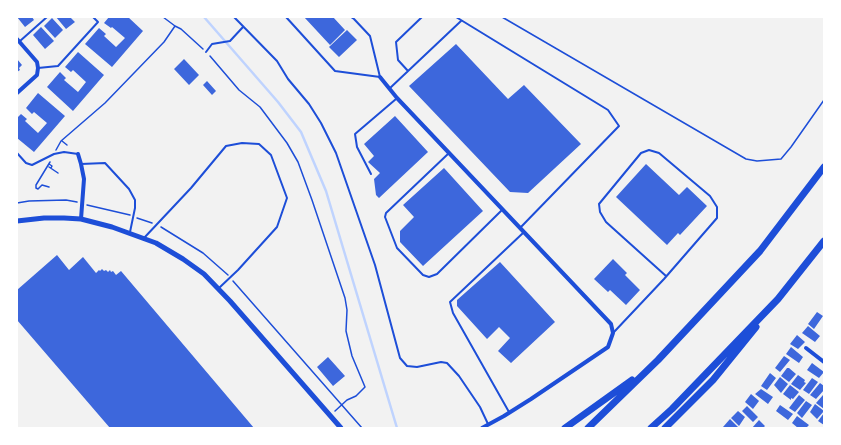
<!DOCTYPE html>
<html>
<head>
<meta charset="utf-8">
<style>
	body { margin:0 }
	#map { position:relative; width:841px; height:445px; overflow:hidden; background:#f2f2f2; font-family:"Archivo Narrow",sans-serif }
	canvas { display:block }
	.frame { position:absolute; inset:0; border:18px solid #fff; pointer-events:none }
</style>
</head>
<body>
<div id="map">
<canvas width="841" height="445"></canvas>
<div class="frame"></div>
</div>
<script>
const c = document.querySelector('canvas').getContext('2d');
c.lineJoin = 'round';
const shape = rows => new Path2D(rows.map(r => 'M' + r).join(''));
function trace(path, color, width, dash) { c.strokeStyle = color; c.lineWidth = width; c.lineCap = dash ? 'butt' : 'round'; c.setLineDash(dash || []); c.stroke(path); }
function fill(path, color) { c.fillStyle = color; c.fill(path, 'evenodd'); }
trace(shape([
	[204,17,278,102,301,132,326,191,397,428]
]), '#bfd3fe', 2.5);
fill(shape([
	[17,17,32,17,34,20,25,27],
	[56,17,70,17,75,22,66,29],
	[109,17,128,17,143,31,112,67,85,44,99,28,106,34,104,36,116,47,125,38,112,27,111,28,104,23],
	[304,17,333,17,345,30,330,45],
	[52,18,63,30,55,38,44,26],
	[41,27,54,41,45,49,33,35],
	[347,30,357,40,339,57,329,47],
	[456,44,508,99,524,85,581,144,528,193,510,192,409,86],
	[78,52,104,75,73,111,47,87,60,72,66,78,64,80,78,92,86,82,73,70,71,72,65,67],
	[17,59,22,65,19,68,20,70,17,72],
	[184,59,199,75,189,85,174,69],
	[207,81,216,91,212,95,203,85],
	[38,93,65,116,34,152,17,138,17,118,21,114,27,119,25,121,38,133,47,123,34,112,32,114,26,108],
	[395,116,428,152,379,198,376,195,374,179,380,173,368,162,374,156,364,144],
	[646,164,679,195,687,187,707,206,680,235,678,233,667,245,616,197],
	[444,168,483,211,423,266,400,242,400,231,414,217,403,205],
	[57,255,69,270,83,257,96,273,99,270,100,271,102,269,104,271,106,270,108,272,110,270,111,272,113,271,116,275,121,271,254,428,110,428,17,320,17,290],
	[613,259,627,273,625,275,640,290,626,305,610,290,608,292,594,279],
	[500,262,555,322,511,363,498,351,510,338,499,327,487,339,457,306,457,300],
	[817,312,823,316,814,329,808,324],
	[808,326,820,336,815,342,802,333],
	[797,335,805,342,798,349,790,344],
	[791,347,803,357,799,363,786,354],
	[784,356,790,360,780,372,775,368],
	[328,357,345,376,333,386,317,367],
	[812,363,824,372,819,378,807,370],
	[787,368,789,368,796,374,789,382,781,376],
	[770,373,776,378,767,390,761,386],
	[798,375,805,380,804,382,806,383,800,390,791,384],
	[780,377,788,384,781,393,774,385],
	[812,378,818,382,809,394,803,390],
	[820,383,824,386,824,390,816,399,810,395],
	[790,385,799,392,793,399,791,398,791,400,783,394],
	[761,389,773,397,768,404,755,394],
	[751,394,758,400,759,401,753,409,745,402],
	[799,395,805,400,795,412,789,408],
	[823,395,824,397,824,409,816,403],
	[806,401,812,405,802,418,797,413],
	[815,404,824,411,817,419,810,412],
	[780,405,793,414,788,420,776,411],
	[747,406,758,417,753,422,742,411],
	[738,411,745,417,739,426,731,418],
	[824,413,824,425,818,421],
	[797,416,809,425,806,428,798,428,792,423],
	[730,419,738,427,736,428,723,427],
	[759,420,765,426,763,428,752,428]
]), '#3d67dc');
trace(shape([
	[502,17,746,159,757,161,781,159,791,147,824,100],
	[175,26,181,29,203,49],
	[210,56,239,90,260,107,287,143,298,162,312,200,345,298,347,310,346,331,352,356,365,387,356,396,347,400,335,411],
	[62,141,67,145],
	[56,150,61,141,105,103,164,42,175,26,163,17],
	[49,164,52,166,51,168],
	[49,167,58,173],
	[49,187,42,185,38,189,36,188,36,185,50,162],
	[17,203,29,201,66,200,77,202],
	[87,205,130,215],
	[137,218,152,223],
	[161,227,203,253,228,275],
	[233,281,362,428]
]), '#1d4ed8', 1.5);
trace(shape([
	[234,17,277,61,288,79,309,104,321,123,336,153,375,265,400,358,407,366,417,367,441,362,447,363,459,376,480,407,488,424],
	[286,17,335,71,380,77,370,36,354,19,351,17],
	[456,17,608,110,619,126,520,228],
	[20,41,47,17],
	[206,52,212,44,230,41,243,27],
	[38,68,58,66,98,22,93,17],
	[408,71,398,60,396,42,422,17],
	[389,89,461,21],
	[17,153,26,163,32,165,54,154,64,152,78,154],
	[449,153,386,213,385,217,397,248,423,275,429,277,437,274,502,210],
	[81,164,105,163,129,189,135,200,135,208,130,232],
	[371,174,357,147,355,134,396,99],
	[144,238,191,188,226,146,242,143,259,144,271,155,287,198,277,227,238,270,219,288],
	[614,332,664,279,717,218,717,207,710,196,659,153,649,150,641,153,599,204,600,212,606,222,666,276],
	[509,412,453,313,450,302,523,233]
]), '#1d4ed8', 2);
trace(shape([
	[17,39,37,62,38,68,37,75,17,93],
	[380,77,397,98,611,324,613,333,608,347,531,399,504,416,482,428],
	[78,154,81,164,84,179,81,219],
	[806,348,824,362]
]), '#1d4ed8', 4);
trace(shape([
	[17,221,44,218,64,218,81,219,112,227,156,243,183,259,204,274,230,301,341,428]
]), '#1d4ed8', 5);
trace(shape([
	[565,428,632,380],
	[588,428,658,360,760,251,824,167],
	[651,428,672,409,778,299,824,241],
	[665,428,713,380,756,327]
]), '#1d4ed8', 7);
</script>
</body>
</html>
